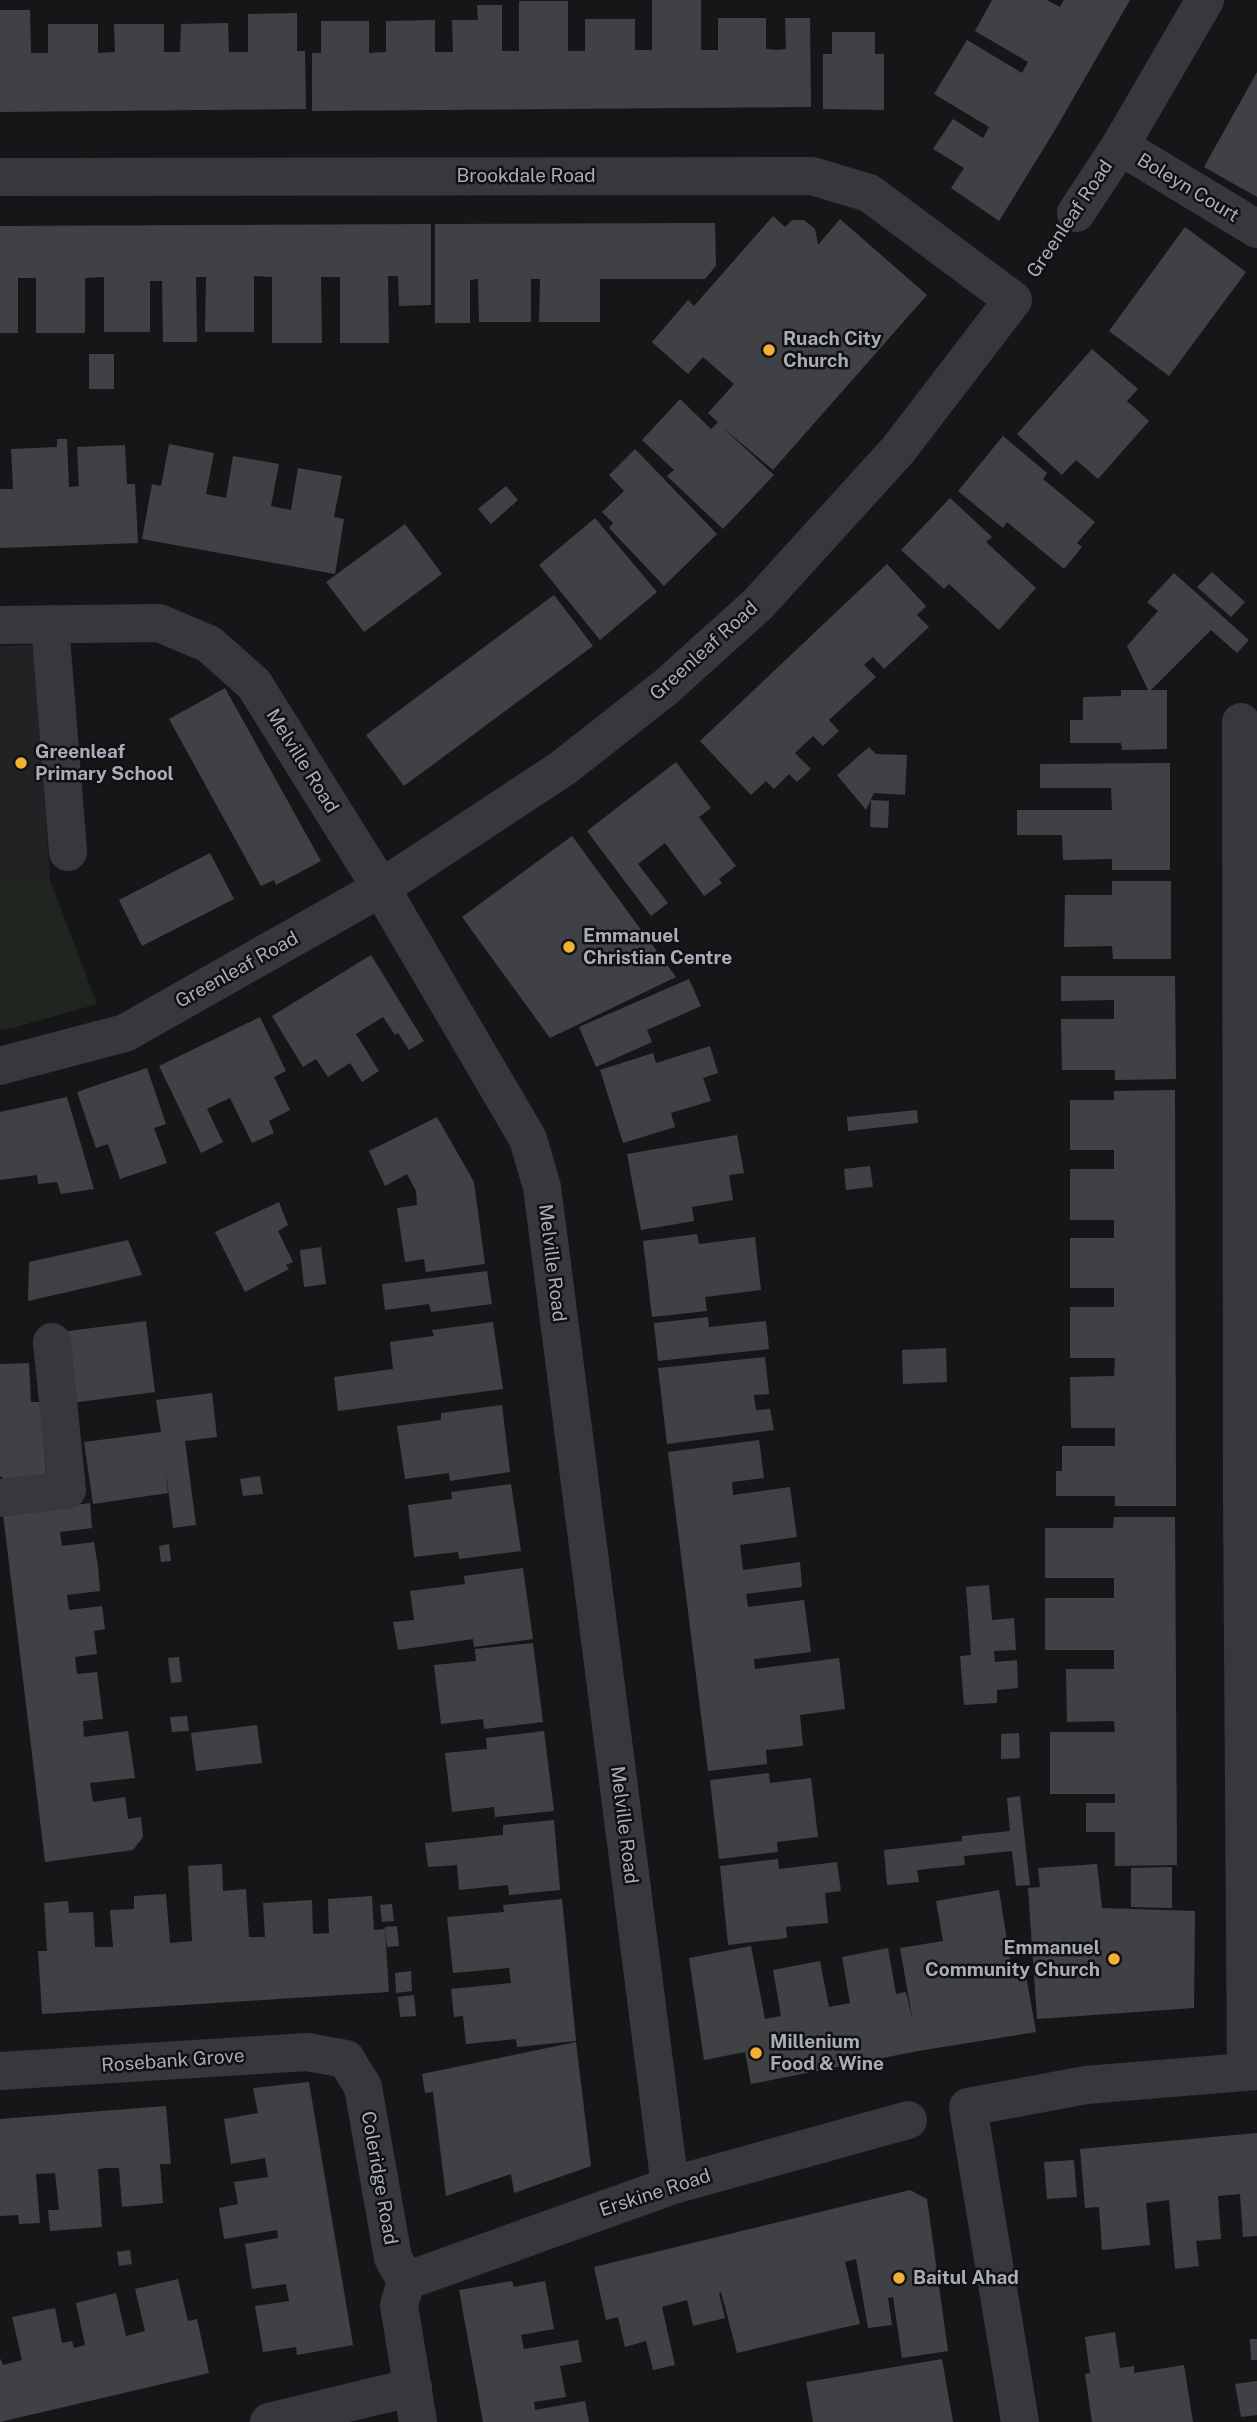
<!DOCTYPE html>
<html>
<head>
<meta charset="utf-8">
<style>
	body { margin:0 }
	canvas { display:block; background:#161618 }
</style>
</head>
<body>
<canvas width="1257" height="2422"></canvas>
<script>
const c = document.querySelector('canvas').getContext('2d');
c.lineJoin = 'round';
function fill(path, color) { c.fillStyle = color; c.fill(path, 'evenodd'); }
const shape = rows => new Path2D(rows.map(r => 'M' + r).join(''));
function trace(path, color, width, dash) { c.strokeStyle = color; c.lineWidth = width; c.lineCap = dash ? 'butt' : 'round'; c.setLineDash(dash || []); c.stroke(path); }
function drawText(font, color, halo, rows, align = 'center') {
  c.font = font + ' "Public Sans",sans-serif'; c.lineWidth = 5; c.setLineDash([]); c.textBaseline = 'middle'; c.strokeStyle = halo; c.fillStyle = color; for (const [text, x, y, turn = 0] of rows) {
    c.save(); c.translate(x, y); c.rotate((+turn || 0) * Math.PI / 180); c.textAlign = isNaN(turn) ? turn : align; if (halo) c.strokeText(text, 0, 0); c.fillText(text, 0, 0); c.restore();
  }
}
fill(shape([
	[34,645,50,880,0,881,0,646]
]), '#222225');
fill(shape([
	[50,880,97,1004,16,1027,0,1030,0,881]
]), '#1e261f');
fill(shape([
	[652,0,701,0,701,50,718,50,718,18,766,18,766,49,777,50,786,49,785,18,810,18,811,107,312,111,312,53,321,53,321,21,369,21,369,53,386,52,386,21,435,20,435,52,453,52,452,20,478,20,477,5,502,5,502,51,519,51,519,1,568,1,568,51,585,51,585,19,635,19,635,50,652,50],
	[992,0,1047,0,1060,7,1064,0,1130,0,1055,130,999,221,951,188,964,168,933,149,953,119,983,138,989,127,934,94,967,40,1022,73,1028,62,975,31],
	[0,10,30,10,31,53,48,53,48,24,98,24,98,53,115,52,114,24,164,24,164,52,180,52,181,24,228,23,229,52,248,52,248,14,297,13,297,51,305,51,306,109,0,112],
	[832,32,875,32,875,54,884,54,884,110,823,109,823,54,832,54],
	[1257,72,1257,197,1204,167],
	[773,216,785,227,792,220,804,220,815,229,818,245,840,219,927,295,773,470,721,426,774,475,723,529,667,476,674,470,642,440,680,399,711,429,718,422,708,413,734,384,703,357,688,374,652,342,688,300,694,306],
	[715,223,716,266,705,279,600,279,600,322,539,322,540,279,531,279,531,322,479,322,478,279,470,280,470,323,435,323,435,224],
	[431,224,431,305,399,306,398,276,388,276,389,343,340,343,340,277,321,277,322,343,272,343,272,277,254,276,254,332,205,332,206,277,196,277,197,342,163,342,162,281,150,281,150,332,104,332,104,277,85,278,85,333,36,333,36,278,18,278,18,333,0,333,0,226],
	[1185,227,1246,272,1169,376,1109,331],
	[1092,349,1138,389,1127,401,1149,421,1098,479,1076,460,1062,475,1017,434],
	[89,354,114,354,114,389,89,389],
	[1003,436,1047,473,1043,479,1095,522,1077,543,1082,547,1064,569,1007,522,1003,528,958,491],
	[57,439,67,439,69,487,79,486,77,447,125,445,127,484,135,484,138,543,0,548,0,489,13,489,11,449,57,447],
	[169,444,214,453,206,494,226,498,233,456,279,464,271,506,280,508,291,510,298,468,342,476,334,517,344,519,335,574,142,539,152,484,161,486],
	[635,449,717,534,664,586,609,528,613,523,602,512,624,491,609,475],
	[506,486,518,500,491,524,478,509],
	[950,498,992,537,986,542,1036,588,999,630,949,584,944,589,901,550],
	[595,518,657,592,600,640,539,565],
	[405,524,442,574,364,632,326,582],
	[887,564,926,606,917,615,929,627,884,669,873,657,864,665,876,677,829,720,839,731,823,746,813,736,795,753,811,769,797,782,789,774,774,789,766,781,751,795,700,741],
	[1212,572,1245,602,1231,617,1197,587],
	[1174,573,1249,640,1237,653,1211,630,1151,690,1167,690,1167,749,1122,750,1121,743,1070,743,1070,720,1083,720,1083,697,1121,696,1121,690,1148,690,1127,646,1158,611,1147,602],
	[554,595,593,646,404,786,366,735],
	[225,688,321,861,276,885,274,880,261,886,169,719],
	[869,747,876,754,907,755,905,795,874,793,866,810,837,775],
	[676,762,711,808,699,817,736,866,719,879,722,883,704,896,665,843,638,864,668,903,651,916,587,831],
	[1170,763,1170,870,1112,870,1112,859,1063,860,1062,835,1017,835,1017,810,1112,810,1111,788,1040,788,1040,764],
	[871,800,889,801,888,828,870,827],
	[572,836,676,977,550,1038,462,917],
	[210,853,234,899,142,946,119,900],
	[1112,881,1171,881,1171,959,1113,959,1112,946,1064,947,1065,895,1112,895],
	[371,955,424,1041,409,1050,398,1033,395,1035,383,1017,356,1034,379,1071,362,1082,350,1063,328,1077,316,1059,303,1067,272,1016],
	[1061,976,1175,976,1176,1079,1115,1080,1115,1070,1062,1070,1061,1019,1114,1019,1114,1000,1061,1001],
	[689,979,701,1006,647,1030,652,1042,596,1067,579,1027],
	[260,1017,286,1071,274,1077,290,1110,269,1121,274,1133,252,1143,230,1098,219,1103,207,1109,223,1142,201,1153,159,1066],
	[710,1046,718,1073,703,1078,711,1101,671,1113,675,1127,623,1143,600,1070,653,1053,656,1063],
	[147,1068,166,1124,154,1128,167,1163,120,1179,108,1144,96,1148,77,1092],
	[1175,1090,1176,1506,1115,1506,1115,1496,1056,1496,1056,1471,1062,1471,1062,1446,1115,1446,1115,1428,1071,1428,1070,1377,1114,1376,1115,1358,1070,1358,1070,1307,1114,1307,1114,1288,1070,1288,1070,1238,1114,1238,1114,1220,1070,1220,1070,1169,1114,1169,1114,1150,1070,1150,1070,1100,1114,1100,1114,1091],
	[67,1097,94,1189,61,1194,57,1182,38,1184,37,1175,0,1180,0,1112],
	[917,1110,918,1123,848,1131,847,1117],
	[437,1117,474,1182,485,1264,426,1272,424,1259,405,1262,397,1208,417,1205,416,1191,407,1174,385,1186,369,1151],
	[737,1135,744,1173,729,1175,733,1200,692,1207,694,1221,641,1230,627,1154],
	[870,1166,873,1187,846,1190,844,1169],
	[279,1202,288,1225,278,1231,293,1262,286,1265,289,1269,245,1292,215,1232],
	[697,1234,699,1244,755,1237,761,1290,705,1297,707,1311,652,1317,643,1241],
	[128,1240,142,1275,28,1301,29,1262],
	[321,1247,326,1284,304,1287,300,1250],
	[487,1271,492,1304,431,1312,429,1304,385,1310,382,1284],
	[708,1317,709,1327,766,1321,769,1349,658,1361,654,1323],
	[146,1321,155,1392,71,1403,61,1332],
	[493,1322,503,1389,338,1411,334,1377,393,1369,390,1342,434,1336,432,1330],
	[946,1348,947,1382,903,1384,902,1350],
	[765,1357,769,1394,754,1395,756,1410,770,1409,774,1430,667,1444,658,1368],
	[29,1363,31,1402,41,1402,46,1476,4,1479,0,1476,0,1364],
	[212,1393,217,1437,185,1441,196,1525,173,1528,165,1464,168,1493,93,1504,84,1442,161,1432,156,1400],
	[502,1405,510,1472,450,1481,449,1473,405,1479,397,1426,441,1420,441,1413],
	[759,1440,764,1478,732,1482,733,1495,790,1487,797,1537,740,1545,743,1570,800,1562,802,1587,746,1594,748,1607,804,1600,811,1652,754,1659,755,1669,839,1658,845,1709,800,1715,803,1746,766,1750,767,1764,708,1771,668,1452],
	[260,1476,263,1494,243,1496,240,1479],
	[511,1484,521,1551,459,1559,458,1552,414,1557,408,1505,452,1499,451,1492],
	[90,1503,92,1528,60,1532,62,1546,94,1542,98,1567,100,1591,67,1595,69,1610,102,1606,105,1629,94,1631,97,1654,75,1657,77,1674,97,1672,103,1719,83,1721,84,1737,128,1731,135,1778,90,1783,93,1802,125,1797,128,1819,141,1817,143,1837,133,1850,45,1862,3,1514],
	[1114,1517,1175,1517,1177,1865,1115,1866,1115,1832,1086,1832,1086,1803,1115,1803,1115,1794,1050,1794,1050,1732,1115,1732,1114,1721,1067,1722,1066,1669,1114,1669,1114,1650,1045,1650,1045,1598,1114,1598,1114,1578,1045,1578,1045,1528,1113,1528],
	[169,1544,171,1561,161,1562,159,1546],
	[523,1568,533,1639,474,1647,473,1639,398,1650,393,1622,414,1620,410,1591,465,1584,464,1576],
	[989,1585,992,1620,1014,1618,1016,1650,994,1651,995,1662,1017,1660,1018,1688,997,1690,997,1703,964,1705,960,1656,971,1655,966,1587],
	[533,1643,543,1722,484,1729,483,1719,441,1724,434,1665,476,1661,475,1649],
	[179,1657,182,1682,171,1683,168,1658],
	[187,1716,189,1731,172,1732,170,1717],
	[257,1725,262,1763,196,1771,191,1733],
	[544,1731,554,1811,495,1817,494,1807,452,1812,445,1753,487,1749,486,1738],
	[1019,1733,1020,1758,1001,1759,1001,1734],
	[769,1773,770,1783,811,1778,818,1837,777,1842,778,1852,719,1859,710,1780],
	[1020,1796,1030,1885,1016,1886,1012,1851,964,1856,965,1865,917,1870,919,1882,887,1885,884,1850,962,1841,962,1836,1010,1831,1007,1798],
	[554,1820,560,1890,509,1895,508,1885,459,1890,457,1865,428,1867,425,1843,503,1835,503,1825],
	[778,1859,779,1869,837,1862,841,1891,825,1893,828,1923,786,1927,787,1938,728,1945,720,1866],
	[222,1864,223,1891,246,1889,249,1937,265,1937,263,1903,312,1900,313,1934,329,1933,328,1899,372,1896,374,1930,385,1929,389,1992,42,2014,38,1951,47,1951,44,1903,68,1901,69,1913,93,1912,95,1947,113,1947,110,1910,134,1909,134,1896,166,1894,170,1943,192,1941,188,1866],
	[1097,1864,1102,1908,1195,1911,1194,2008,1037,2019,1028,1888,1040,1887,1038,1868],
	[1172,1867,1172,1908,1131,1907,1131,1868],
	[999,1890,1012,1972,1025,1970,1036,2032,918,2051,751,2084,745,2052,704,2060,689,1958,751,1946,765,2019,781,2016,773,1970,820,1961,829,2007,850,2003,842,1957,888,1948,896,1994,906,1992,913,2022,900,1948,943,1941,936,1901],
	[562,1899,576,2041,517,2047,516,2039,466,2044,463,2016,454,2017,451,1989,511,1983,509,1968,453,1973,447,1917,504,1912,503,1905],
	[392,1904,394,1921,382,1922,380,1905],
	[397,1926,399,1946,387,1947,385,1927],
	[411,1971,412,1991,396,1993,395,1973],
	[414,1995,416,2016,400,2017,398,1997],
	[576,2042,591,2166,514,2193,511,2174,446,2196,433,2092,425,2093,422,2074],
	[309,2082,353,2345,297,2355,296,2347,263,2352,255,2306,289,2301,286,2284,252,2289,245,2244,278,2238,277,2230,224,2239,219,2208,238,2204,234,2182,268,2177,265,2158,231,2164,224,2119,258,2113,253,2088],
	[166,2106,171,2164,160,2164,163,2203,122,2207,119,2168,108,2168,98,2169,102,2227,50,2231,48,2210,59,2210,55,2173,36,2174,40,2223,19,2224,18,2215,0,2216,0,2119],
	[1257,2133,1257,2236,1243,2237,1240,2194,1218,2196,1221,2239,1196,2241,1199,2266,1175,2269,1169,2200,1146,2203,1150,2245,1102,2250,1099,2207,1085,2208,1080,2149],
	[1074,2160,1077,2197,1047,2199,1044,2162],
	[910,2190,927,2199,948,2351,902,2358,893,2297,888,2298,892,2325,868,2328,856,2259,845,2262,860,2324,837,2329,737,2353,721,2292,719,2293,725,2318,693,2326,687,2300,662,2307,675,2365,653,2370,646,2341,625,2347,618,2317,606,2320,594,2267],
	[130,2250,132,2264,119,2266,117,2252],
	[178,2279,188,2321,197,2319,209,2373,0,2422,0,2358,3,2365,22,2360,12,2317,55,2308,62,2343,72,2341,74,2348,85,2345,76,2303,116,2293,126,2336,145,2331,135,2289],
	[512,2281,514,2287,545,2281,554,2329,521,2335,524,2349,578,2340,582,2362,560,2366,566,2397,534,2402,535,2410,585,2401,589,2422,483,2422,459,2290],
	[1115,2332,1120,2368,1134,2366,1134,2373,1184,2365,1193,2422,1092,2422,1085,2374,1090,2373,1085,2337],
	[1250,2339,1257,2339,1257,2360,1251,2360],
	[942,2359,953,2422,813,2422,806,2382],
	[1257,2381,1257,2415,1241,2417,1235,2384]
]), '#404145');
trace(shape([
	[1038,266,1052,247]
]), '#3d3f44', 4.5, [3.5, 5]);
trace(shape([
	[1120,146,1257,229],
	[0,177,812,176,869,193,1013,300,898,450,758,604,666,687,563,768,381,888,125,1033,0,1066],
	[1076,213,1120,146,1205,0],
	[50,624,68,852],
	[0,625,159,623,209,644,254,684,381,888,528,1139,542,1187,670,2186],
	[1241,722,1242,1499,1246,2071],
	[0,1498,67,1490,52,1342],
	[0,2071,307,2052,346,2059,363,2087,393,2258,406,2281,399,2305,418,2422],
	[406,2281,670,2186,908,2120],
	[269,2422,413,2387],
	[1020,2422,968,2107,1086,2085,1257,2071]
]), '#37383d', 38);
for (const [x, y, r, color] of [
	[769,350,7,"#f2b134"],
	[21,763,7,"#f2b134"],
	[569,947,7,"#f2b134"],
	[1114,1959,7,"#f2b134"],
	[756,2053,7,"#f2b134"],
	[899,2278,7,"#f2b134"]
]) { const dot = new Path2D(); dot.arc(x, y, r, 0, 2 * Math.PI); c.fillStyle = color; c.fill(dot); trace(dot, '#111113', 2.5); }
drawText('19px', '#a8adb8', '#111113', [
	["Brookdale Road",526,176],
	["Boleyn Court",1188,188,31],
	["Greenleaf Road",1070,219,-56],
	["Greenleaf Road",704,651,-42],
	["Melville Road",302,761,58],
	["Greenleaf Road",237,970,-29],
	["Melville Road",552,1263,83],
	["Melville Road",624,1825,83],
	["Rosebank Grove",173,2061,-4],
	["Coleridge Road",379,2178,80],
	["Erskine Road",655,2193,-18]
]);
drawText('bold 19px', '#a8adb8', '#111113', [
	["Ruach City",783,339],
	["Church",783,361],
	["Greenleaf",35,752],
	["Primary School",35,774],
	["Emmanuel",583,936],
	["Christian Centre",583,958],
	["Emmanuel",1100,1948,"right"],
	["Community Church",1100,1970,"right"],
	["Millenium",770,2042],
	["Food & Wine",770,2064],
	["Baitul Ahad",913,2278]
], 'left');
</script>
</body>
</html>
